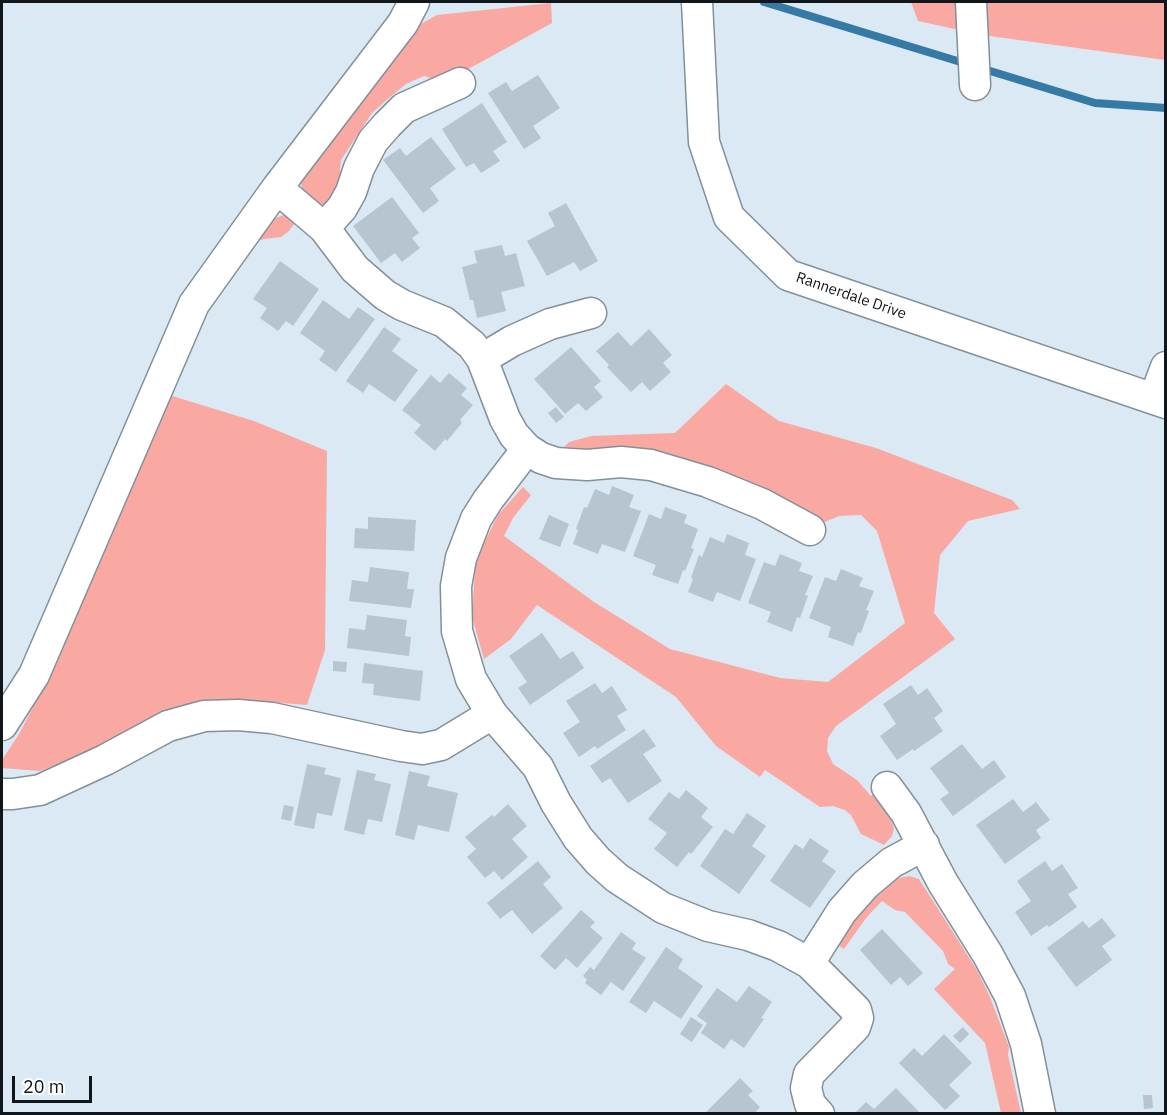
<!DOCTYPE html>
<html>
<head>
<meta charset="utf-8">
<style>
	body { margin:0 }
	#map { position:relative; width:1167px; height:1115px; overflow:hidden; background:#dae9f4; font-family:"IBM Plex Sans",sans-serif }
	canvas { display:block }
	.frame { position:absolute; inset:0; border:3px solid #11161a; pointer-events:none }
	.scale { position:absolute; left:12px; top:1076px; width:80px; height:27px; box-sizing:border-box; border:3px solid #11161a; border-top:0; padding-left:8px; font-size:18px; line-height:21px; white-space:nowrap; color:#11161a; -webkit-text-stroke:4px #fff; paint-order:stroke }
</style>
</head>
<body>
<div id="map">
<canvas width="1167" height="1115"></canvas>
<div class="frame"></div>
<div class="scale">20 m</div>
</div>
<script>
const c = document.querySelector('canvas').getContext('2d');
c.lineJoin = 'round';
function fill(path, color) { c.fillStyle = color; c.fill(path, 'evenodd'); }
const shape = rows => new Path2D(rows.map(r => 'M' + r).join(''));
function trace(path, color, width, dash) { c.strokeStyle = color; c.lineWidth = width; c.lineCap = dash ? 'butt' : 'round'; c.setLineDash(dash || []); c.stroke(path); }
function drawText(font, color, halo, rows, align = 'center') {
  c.font = font + ' "IBM Plex Sans",sans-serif'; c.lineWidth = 6; c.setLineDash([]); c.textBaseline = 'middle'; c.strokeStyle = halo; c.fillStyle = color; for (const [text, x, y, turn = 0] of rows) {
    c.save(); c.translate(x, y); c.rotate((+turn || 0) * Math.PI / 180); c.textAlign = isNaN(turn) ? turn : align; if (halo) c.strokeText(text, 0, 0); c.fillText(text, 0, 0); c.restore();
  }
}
fill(shape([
	[911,2,1165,2,1165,60,982,35,918,21],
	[551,3,552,23,463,72,440,81,424,76,406,84,390,97,372,113,341,160,340,169,343,182,330,205,321,207,302,191,301,181,304,174,421,24,437,15],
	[283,215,297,220,288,232,281,237,264,239,258,241,252,246,207,314,249,244,269,221],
	[726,384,779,421,876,448,1012,500,1020,509,968,521,940,555,934,613,955,639,836,726,828,738,827,751,833,764,857,780,871,796,874,794,892,822,894,829,892,836,884,845,861,834,851,815,845,810,833,806,820,807,765,770,760,777,716,746,676,697,537,605,511,639,484,659,472,617,475,568,483,545,498,515,523,487,531,495,513,518,504,536,594,602,670,649,780,678,828,682,905,623,877,531,861,515,839,516,825,522,579,455,579,448,564,447,569,442,591,436,675,433],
	[169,395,254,421,327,451,325,650,307,705,242,700,175,708,93,751,40,771,2,768,2,760,19,734,59,658],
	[896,873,899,878,909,876,919,879,977,970,990,997,1009,1047,1008,1055,1021,1113,1001,1113,985,1043,934,989,955,969,948,964,943,951,905,912,895,910,882,901,866,918,844,949,834,942]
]), '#f9a9a1');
trace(shape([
	[764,2,1095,103,1166,108]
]), '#3579a5', 8);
fill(shape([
	[538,75,560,108,533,126,541,138,524,149,488,93,506,82,512,91],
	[482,103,507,142,493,151,500,161,481,173,474,163,466,167,442,129],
	[431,137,456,169,430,188,439,201,423,213,383,160,400,148,406,156],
	[392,197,419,233,412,238,420,248,402,262,395,253,381,263,353,226],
	[566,203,598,261,580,271,574,262,547,276,527,241,555,226,548,213],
	[502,245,505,256,516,253,525,286,501,292,506,311,477,318,473,300,470,300,462,267,477,263,474,251],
	[280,261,319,289,293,326,286,321,278,331,260,318,267,308,253,299],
	[323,300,349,319,358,307,375,319,336,372,319,360,325,351,300,333],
	[384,327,401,339,392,351,418,370,395,402,369,384,363,393,346,381],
	[649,329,672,355,663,363,671,372,650,391,642,382,631,392,607,367,609,365,596,351,618,332,631,346],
	[571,347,601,381,594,387,603,397,586,411,578,403,565,414,534,379],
	[449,373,467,388,461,395,473,405,460,420,462,423,447,441,445,439,435,451,414,433,421,425,402,410,431,375,440,383],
	[556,407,564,417,556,423,548,413],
	[612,486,634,495,629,507,641,511,625,552,602,544,598,554,573,544,578,530,576,529,584,507,587,508,595,489,609,495],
	[665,507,687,515,684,523,698,529,691,548,694,549,685,571,683,570,678,584,652,575,656,565,633,556,649,514,661,519],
	[549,515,569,524,560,547,539,539],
	[368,517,416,520,414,551,354,548,355,528,368,529],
	[727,534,749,543,745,555,756,559,740,601,717,592,713,602,688,592,693,579,691,578,699,555,702,557,710,537,724,543],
	[780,554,802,563,799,571,813,576,805,595,808,596,800,618,797,617,792,632,767,622,771,612,748,603,764,562,775,566],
	[370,567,409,572,407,589,414,589,411,608,349,601,352,580,368,582],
	[841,569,863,578,859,586,874,591,866,610,869,611,861,633,858,632,853,646,828,637,831,627,809,618,825,577,836,581],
	[367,615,407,620,405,636,411,637,409,656,347,648,349,628,365,630],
	[542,633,560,659,573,651,584,668,530,705,518,688,527,682,509,656],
	[333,661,347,662,346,672,333,671],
	[364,663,423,671,420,701,373,695,374,684,362,683],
	[595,683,602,693,612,686,627,710,617,716,626,730,597,749,595,746,579,757,563,733,580,722,566,701],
	[911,685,918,695,927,688,943,711,934,718,943,731,914,751,913,749,897,760,880,736,896,724,883,704],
	[644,729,656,746,643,754,662,781,628,803,610,778,602,783,590,766],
	[962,744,982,769,994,760,1006,777,953,816,940,799,949,793,930,768],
	[307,764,326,768,324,774,341,778,332,816,317,813,314,829,294,825],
	[357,770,376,774,374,780,391,784,382,822,368,819,364,835,344,830],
	[409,771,430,776,427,786,458,793,449,832,418,825,414,840,395,835],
	[686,790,708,808,701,817,713,827,691,854,689,852,677,867,654,849,667,833,648,819,669,792,679,799],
	[1013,799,1023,812,1036,802,1050,820,1036,830,1041,838,1005,864,976,825],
	[508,804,527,826,512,839,528,857,502,880,494,871,485,878,467,857,476,849,465,837,492,815,494,817],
	[284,805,294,807,291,821,281,819],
	[747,813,766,826,752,846,766,856,739,894,700,866,725,829,733,834],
	[810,838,829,851,822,861,836,871,810,908,770,881,795,844,803,849],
	[538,861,551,877,543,884,563,908,532,934,512,910,500,919,487,903],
	[1045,861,1052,871,1062,864,1078,888,1068,894,1077,907,1049,927,1047,925,1031,936,1015,912,1031,901,1017,881],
	[581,910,595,922,590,927,603,938,577,968,566,958,555,970,540,956],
	[1102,918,1116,936,1102,946,1112,960,1076,987,1047,948,1083,921,1089,928],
	[882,929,923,973,908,986,900,977,891,985,860,950],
	[621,932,636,943,632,949,646,958,623,991,611,982,601,995,585,983,587,980,583,976,590,967,594,970],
	[666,947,683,959,678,968,703,986,681,1019,654,1001,646,1013,629,1002],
	[749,986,772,1002,761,1018,764,1019,744,1048,731,1039,724,1049,701,1033,707,1023,697,1016,717,988,737,1002],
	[691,1017,703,1025,692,1042,680,1034],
	[963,1027,969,1034,960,1043,953,1036],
	[944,1034,972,1063,949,1085,960,1096,945,1110,899,1063,914,1048,922,1056],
	[740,1078,753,1091,748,1095,760,1107,754,1114,704,1114],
	[896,1088,921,1114,854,1114,866,1102,874,1109],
	[1143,1095,1152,1095,1153,1108,1144,1109]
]), '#b7c5d0');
const minor = shape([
	[697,2,704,142,729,217,788,275,1166,403],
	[971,2,975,85],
	[277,188,324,228,355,269,385,295,402,305,444,322,472,345,482,359,505,419,514,435,527,449,541,458,556,463,587,465,621,462,651,465,708,482,762,504,810,530],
	[324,228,342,208,351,192,359,168,373,141,387,125,404,108,460,83],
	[482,359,512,341,550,324,591,313],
	[1154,399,1166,367],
	[527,449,488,500,476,519,461,558,456,586,457,631,471,679,492,714,538,767,556,803,578,838,598,861,617,878,663,908,708,926,748,935,778,946,809,963,856,1010,858,1018,855,1027,809,1074,806,1088,810,1104,819,1114],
	[2,725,34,675,194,304,277,188,403,23,414,2],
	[887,787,906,813,943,883,988,955,1010,996,1026,1044,1040,1114],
	[2,794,13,794,40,790,105,760,168,726,204,716,238,715,272,718,401,746,422,749,441,745,492,714],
	[809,963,842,911,865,885,891,863,924,845]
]);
trace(minor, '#82909a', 33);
trace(minor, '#fff', 30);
drawText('15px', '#11161a', '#fff', [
	["Rannerdale Drive",851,296,19]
]);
</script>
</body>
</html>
